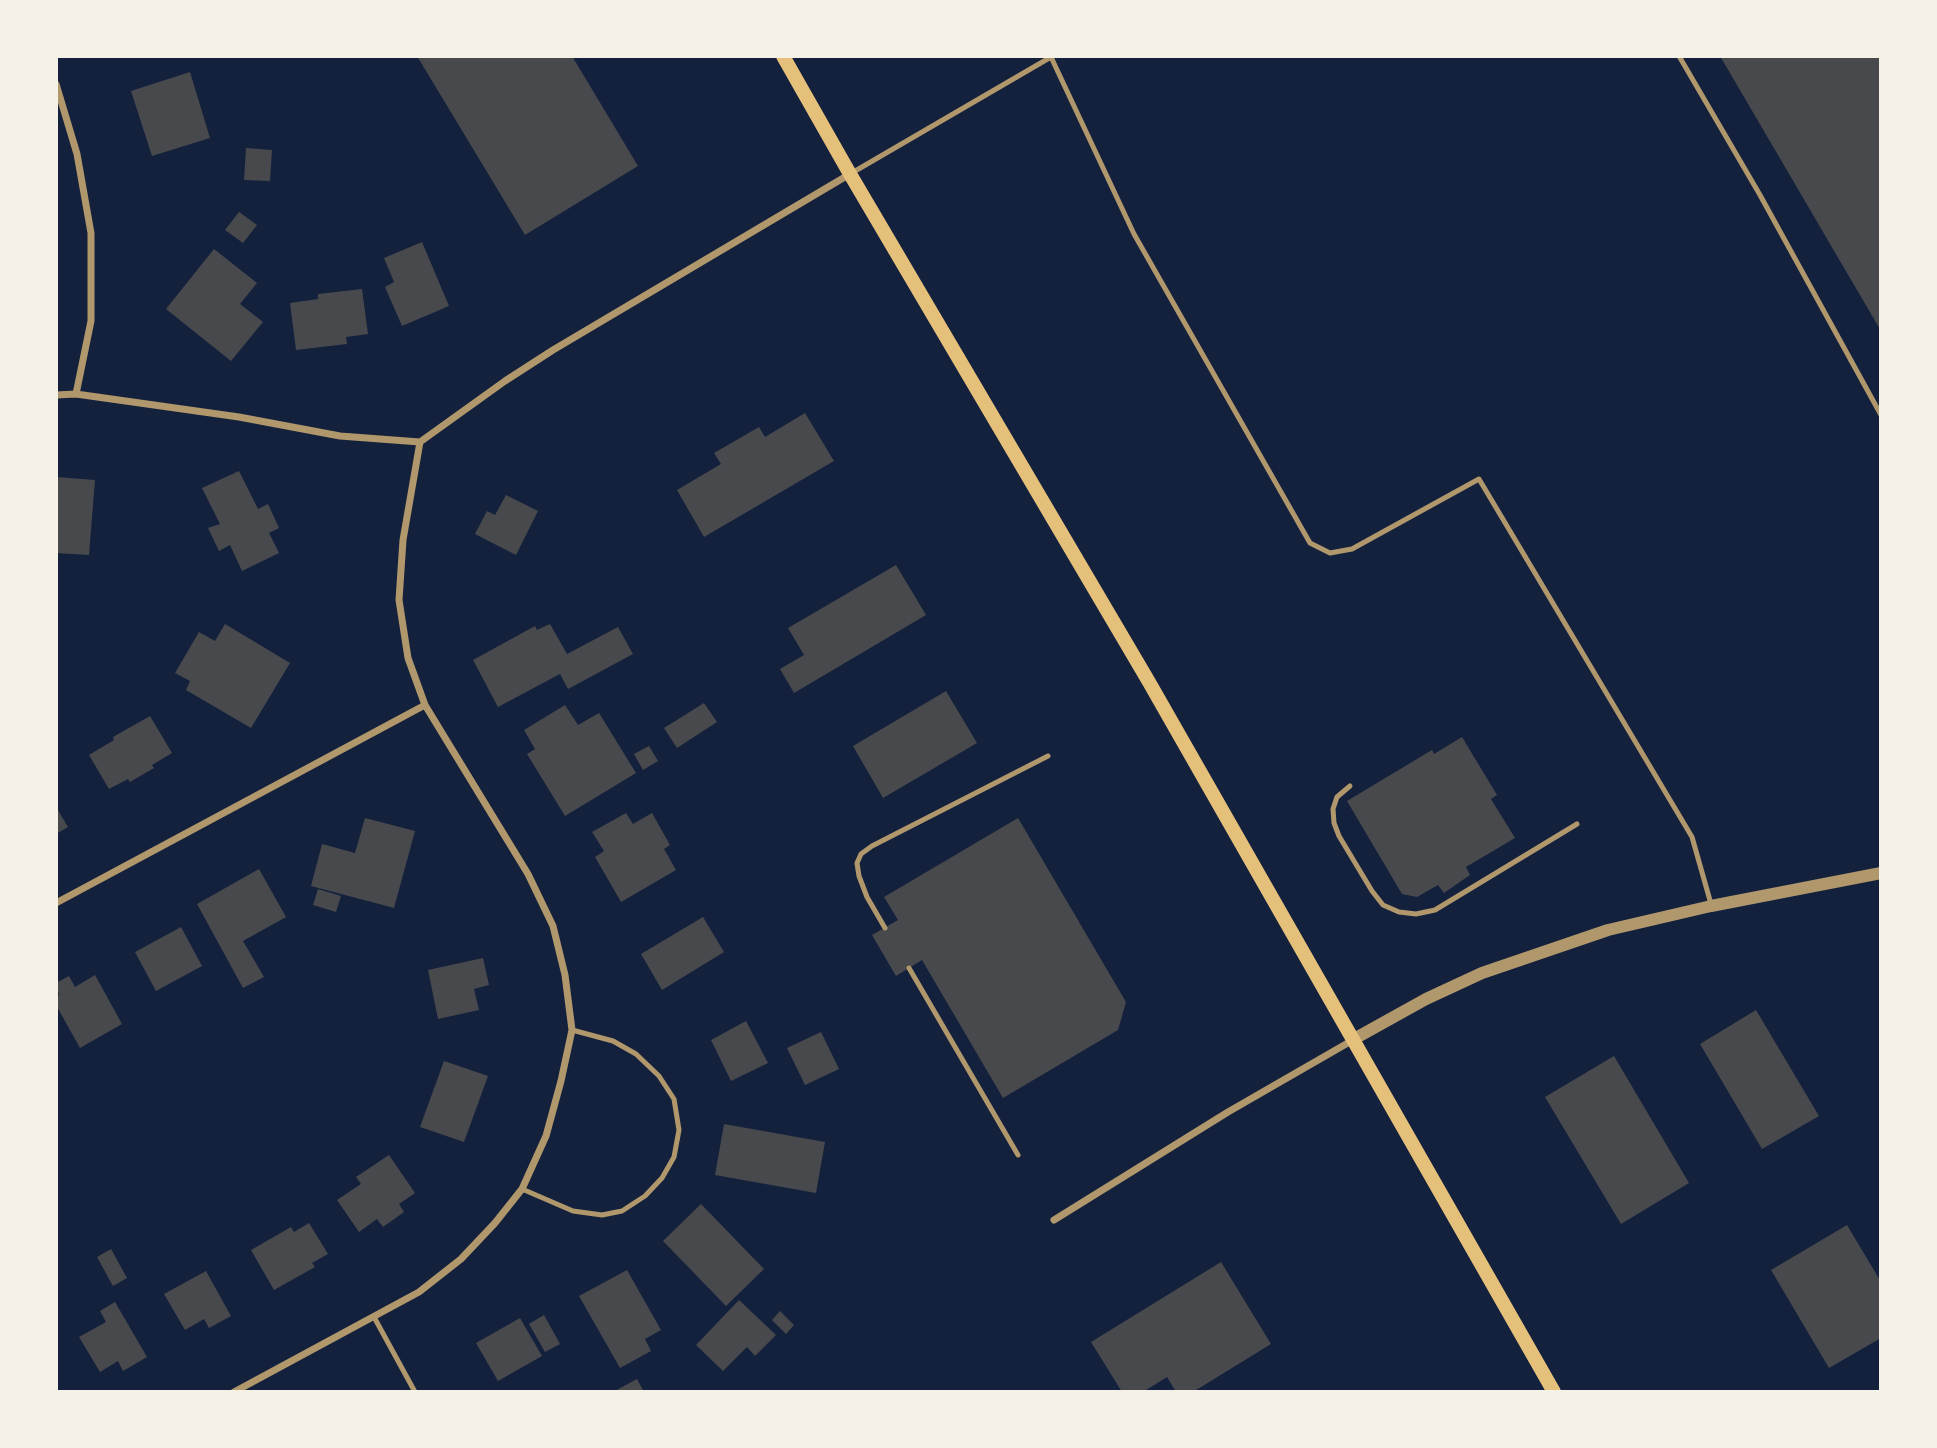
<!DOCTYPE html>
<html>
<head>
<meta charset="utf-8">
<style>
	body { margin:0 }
	#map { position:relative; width:1937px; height:1448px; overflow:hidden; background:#14213d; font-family:"Alegreya Sans",sans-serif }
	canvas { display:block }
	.frame { position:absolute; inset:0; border:58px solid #f6f1e7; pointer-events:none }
</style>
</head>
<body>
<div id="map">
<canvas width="1937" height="1448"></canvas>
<div class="frame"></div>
</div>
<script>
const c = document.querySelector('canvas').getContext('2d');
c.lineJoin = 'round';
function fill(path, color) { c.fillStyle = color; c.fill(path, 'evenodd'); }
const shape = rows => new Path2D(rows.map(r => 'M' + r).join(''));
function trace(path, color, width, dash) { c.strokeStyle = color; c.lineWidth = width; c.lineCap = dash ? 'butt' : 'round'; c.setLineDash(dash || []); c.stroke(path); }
fill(shape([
	[417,56,572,56,638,166,525,235],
	[1720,56,1881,56,1881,331],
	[190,72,210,138,152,156,131,91],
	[246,148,272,150,270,181,244,180],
	[239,212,257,225,243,243,225,230],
	[422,242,449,306,402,326,385,287,394,282,384,258],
	[214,249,257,283,240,304,263,322,231,361,166,309],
	[362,289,368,334,346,337,347,344,296,350,290,303,318,299,318,294],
	[805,413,834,461,704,537,677,490,721,464,714,453,759,427,765,437],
	[239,471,258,509,268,504,279,528,269,533,279,553,242,571,230,545,219,551,208,528,220,524,202,488],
	[56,477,95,480,89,555,56,553],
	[506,495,538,511,516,555,475,534,487,511,495,515],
	[896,565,926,615,794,693,780,669,804,655,788,628],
	[225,624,290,663,251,728,186,690,190,681,175,673,199,632,215,641],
	[550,624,567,654,618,627,633,654,568,689,560,674,498,707,473,660,535,626,537,630],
	[946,691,977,743,883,798,853,746],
	[704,703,717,722,677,748,664,728],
	[565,705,578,725,599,713,636,773,565,816,527,754,535,749,524,730],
	[150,716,172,753,152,765,154,768,130,782,128,779,109,789,89,755,114,740,113,737],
	[1462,737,1497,795,1491,799,1515,838,1466,867,1470,875,1444,893,1438,885,1417,897,1402,894,1347,801,1432,750,1434,754],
	[649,746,658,761,643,770,634,754],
	[56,807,68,827,56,834],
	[626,813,633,824,652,813,670,845,664,849,676,870,621,902,595,857,604,851,592,832],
	[365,818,415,831,394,908,311,886,322,844,355,853],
	[1018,818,1126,1002,1118,1030,1003,1098,922,960,896,976,872,935,898,920,884,897],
	[259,869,286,917,243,941,264,977,243,988,197,904],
	[318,889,341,896,336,912,313,905],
	[703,917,724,952,662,990,641,954],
	[181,927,202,966,156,991,135,952],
	[483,958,489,985,474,989,479,1010,438,1019,428,970],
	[95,975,122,1024,80,1048,56,1005,56,997,59,995,56,983,69,976,75,987],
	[1756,1010,1819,1116,1762,1149,1700,1044],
	[746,1021,768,1063,731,1081,711,1040],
	[821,1032,839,1069,805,1085,787,1048],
	[1614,1056,1689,1183,1621,1224,1545,1097],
	[444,1061,488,1076,464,1142,420,1127],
	[724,1124,825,1142,816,1193,715,1175],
	[389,1155,415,1193,399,1204,404,1212,383,1227,377,1219,359,1232,337,1200,361,1184,356,1177],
	[701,1204,764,1269,726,1306,663,1241],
	[309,1223,328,1254,312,1263,315,1267,274,1290,251,1250,291,1227,294,1232],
	[1847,1225,1881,1282,1881,1338,1829,1368,1771,1270],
	[111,1249,127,1278,113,1286,97,1257],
	[1221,1262,1271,1344,1193,1392,1176,1392,1167,1377,1143,1392,1122,1392,1091,1342],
	[627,1270,661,1330,645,1339,651,1351,620,1368,579,1296],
	[206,1271,231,1316,209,1328,204,1319,185,1330,164,1294],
	[739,1300,776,1335,755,1356,747,1347,723,1371,696,1345],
	[115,1302,147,1357,123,1371,118,1361,100,1372,79,1337,106,1322,100,1311],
	[780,1311,794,1325,786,1334,772,1320],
	[544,1315,560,1344,545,1352,529,1324],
	[520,1318,542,1356,498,1381,476,1343],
	[637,1379,644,1392,613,1392]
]), '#48494c');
trace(shape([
	[1679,56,1760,195,1881,415],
	[850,174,1051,57,1134,234,1310,543,1330,553,1352,549,1479,479,1692,837,1711,904],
	[1350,786,1337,797,1333,809,1334,823,1339,836,1372,891,1383,905,1399,912,1416,914,1435,910,1577,824],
	[885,928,867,897,859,876,857,863,861,854,872,846,1048,756],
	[909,968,1018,1155],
	[522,1189,573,1211,602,1215,622,1211,645,1196,662,1178,674,1157,679,1130,674,1099,659,1076,636,1054,613,1041,572,1030],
	[374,1317,415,1392]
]), '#b1986c', 5);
trace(shape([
	[56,84,77,154,91,233,91,321,76,394],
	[56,395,76,394,239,417,340,436,420,442],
	[56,903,425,705],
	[1054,1220,1228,1112,1353,1040],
	[234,1392,419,1292,461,1259,495,1223,522,1189,546,1136,561,1081,572,1030,565,975,553,926,528,874,425,705,408,658,399,600,403,540,420,442,505,381,553,350,850,174]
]), '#b1986c', 7);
trace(shape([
	[1354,1039,1426,999,1482,973,1608,930,1711,906,1881,873]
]), '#b1986c', 12);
trace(shape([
	[783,56,850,174,1149,682,1554,1392]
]), '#e5c07b', 14);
</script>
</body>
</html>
